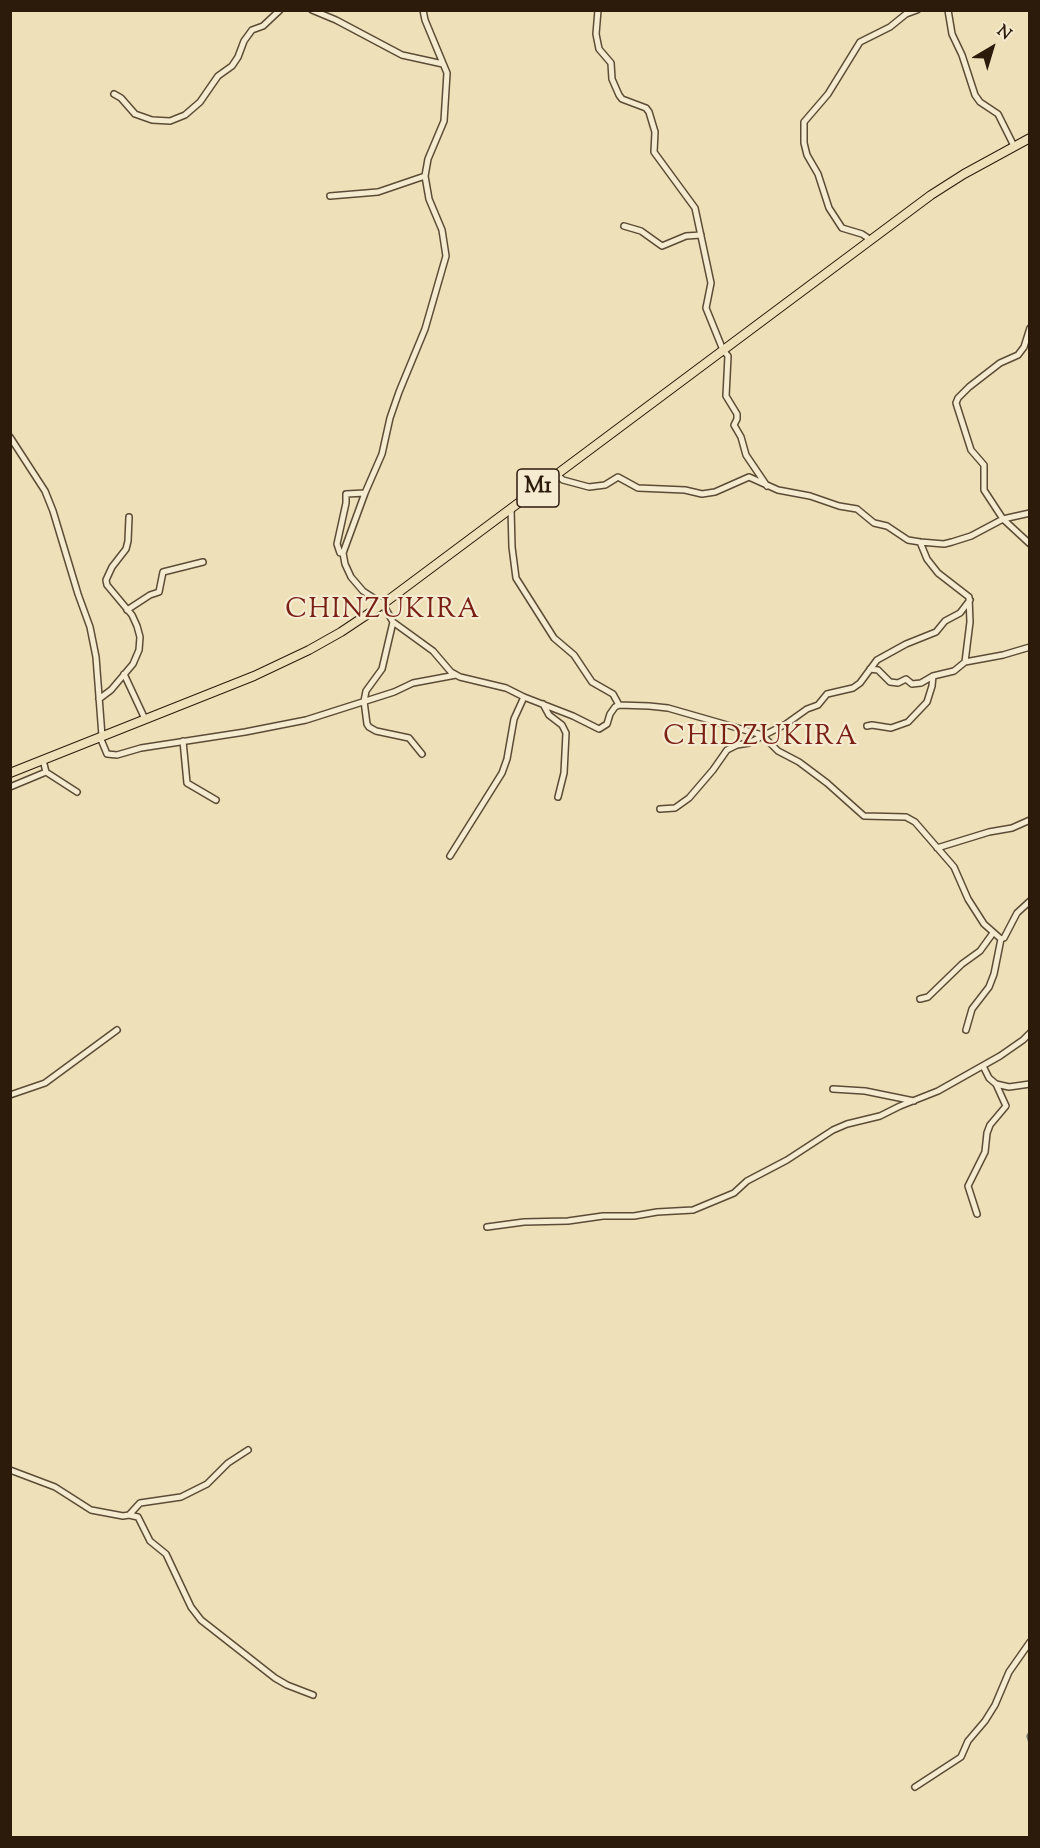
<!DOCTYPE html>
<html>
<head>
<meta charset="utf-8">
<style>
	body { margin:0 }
	#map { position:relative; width:1040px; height:1848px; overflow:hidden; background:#eee0b8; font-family:"Sorts Mill Goudy",serif }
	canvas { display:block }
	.frame { position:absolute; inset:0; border:12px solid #2c1a0b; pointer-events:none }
	.north { position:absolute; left:962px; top:18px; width:60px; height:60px; -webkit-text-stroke:4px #f4ebd1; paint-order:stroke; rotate:38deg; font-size:16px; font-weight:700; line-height:24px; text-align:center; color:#2c1a0b }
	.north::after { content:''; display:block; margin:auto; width:21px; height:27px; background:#2c1a0b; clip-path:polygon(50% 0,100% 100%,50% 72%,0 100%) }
</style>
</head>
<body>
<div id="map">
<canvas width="1040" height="1848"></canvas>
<div class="frame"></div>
<div class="north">N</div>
</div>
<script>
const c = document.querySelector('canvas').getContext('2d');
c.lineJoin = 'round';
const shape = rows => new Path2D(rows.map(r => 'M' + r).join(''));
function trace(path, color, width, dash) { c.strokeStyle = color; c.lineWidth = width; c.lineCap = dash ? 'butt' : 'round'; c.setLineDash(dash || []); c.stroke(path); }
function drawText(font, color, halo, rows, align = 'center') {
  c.font = font + ' "Sorts Mill Goudy",serif'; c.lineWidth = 4.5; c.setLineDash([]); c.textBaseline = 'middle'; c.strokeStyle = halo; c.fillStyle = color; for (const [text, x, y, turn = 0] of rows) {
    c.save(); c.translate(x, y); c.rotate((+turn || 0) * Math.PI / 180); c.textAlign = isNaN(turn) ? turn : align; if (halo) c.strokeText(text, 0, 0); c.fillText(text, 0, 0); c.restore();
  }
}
trace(shape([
	[1030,1730,1027,1736,1030,1746]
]), '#6f7b71', 1.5);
const minor = shape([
	[312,10,336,20,402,55,443,64],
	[423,10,425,20,447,73,444,121,428,159,425,176,429,199,442,230,446,256,425,329,399,392,390,418,382,454,365,493,343,553,345,564,351,577,363,591,383,604,393,622,433,651,451,672,460,677,506,688,524,697,573,716,599,729,607,724,610,714,615,707,619,705,649,706,668,708,762,735,778,751,799,762,827,783,864,816,906,817,915,822,954,867,968,899,984,924,1001,939],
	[598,10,596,34,599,49,611,63,612,79,619,95,622,99,646,108,649,112,655,132,654,152,695,208,711,283,706,308,723,350,728,356,726,396,737,414,737,419,734,425,741,437,746,455,767,486],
	[948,10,952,34,962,55,975,95,980,102,998,114,1014,146],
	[114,94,121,98,135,114,152,120,170,121,185,115,200,102,218,76,232,66,238,57,244,41,252,30,263,26,280,10],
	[330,196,378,192,425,176],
	[624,226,641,231,662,246,686,236,701,235],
	[871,240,862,234,842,228,829,208,818,174,807,155,804,143,804,122,828,94,860,42,890,27,906,14,917,10],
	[1030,328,1024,347,1018,355,1000,363,969,387,958,398,956,403,971,450,984,465,984,490,1003,519,1030,544],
	[10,437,45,491,53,511,78,594,90,627,96,657,102,736],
	[556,474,563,480,589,487,605,485,618,477,638,488,685,490,702,494,715,492,749,477,778,490,810,496,839,506,857,509,874,523,887,526,908,540,920,542,944,544,952,542,971,536,1003,519,1030,513],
	[511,508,512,547,516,578,554,638,574,655,592,682,613,694,619,705],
	[343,553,340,553,337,544,346,503,346,494,365,493],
	[127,610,150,595,159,592,163,572,203,562],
	[393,622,382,669,366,691,364,701,367,724,369,727,376,731,409,738,422,754],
	[965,662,1003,655,1030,647],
	[870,669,878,670,890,682,898,683,906,679,912,684,921,683,933,676,954,671,965,662,970,622,969,597,938,573,927,559,920,542],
	[124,674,145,719],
	[99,699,111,690,133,664,139,650,140,637,137,626,132,615,107,585,106,580,112,567,126,549,128,541,129,517],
	[543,704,549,715,562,725,566,733,564,773,558,797],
	[867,726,872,725,891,728,908,722,927,702,932,686,933,676],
	[100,737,107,754,117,755,141,748,245,732,306,720,394,692,413,683,456,675],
	[183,741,187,783,216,800],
	[43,760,46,772,77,792],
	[10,787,46,772],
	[660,809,675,808,689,798,713,770,727,750,737,745,749,743,786,724,807,709,818,705,827,694,853,688,860,683,877,660,906,644,936,632,945,621,960,613,970,600],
	[937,848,989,832,1012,828,1030,820],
	[450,856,502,773,507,759,514,719,524,697],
	[920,999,928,997,962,964,980,951,993,933],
	[966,1030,972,1009,989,987,994,974,1001,939,1004,938,1017,913,1030,901],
	[983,1066,989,1078,996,1084,1009,1087,1030,1084],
	[833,1089,865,1091,914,1101],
	[10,1095,45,1083,117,1030],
	[977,1214,968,1186,985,1152,987,1133,990,1125,1006,1106,996,1084],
	[487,1227,524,1222,568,1221,603,1216,634,1216,657,1212,693,1210,734,1193,747,1181,787,1160,833,1130,847,1124,880,1116,900,1106,938,1091,1000,1056,1023,1040,1030,1033],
	[10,1470,55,1487,91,1510,123,1516,129,1515,140,1503,181,1497,207,1484,228,1463,248,1450],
	[129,1515,138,1517,150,1541,166,1554,191,1607,201,1620,275,1678,287,1685,313,1695],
	[915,1787,961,1757,968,1741,985,1721,995,1705,1009,1672,1030,1642]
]);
const highway = shape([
	[10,773,254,676,309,650,341,632,383,604,931,195,964,174,1030,138]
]);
trace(minor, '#5c4c36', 8);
trace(highway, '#2c1a0b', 10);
trace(minor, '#f4ebd1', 5);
trace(highway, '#eee0b8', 8);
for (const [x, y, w] of [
	[538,488,42]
]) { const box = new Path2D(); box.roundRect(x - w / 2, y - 19, w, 38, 4.5); c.fillStyle = '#f4ebd1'; c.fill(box); trace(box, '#2c1a0b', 1.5); }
drawText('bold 22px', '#2c1a0b', null, [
	["M1",538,488]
]);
c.letterSpacing = '1.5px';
drawText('27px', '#7a1f14', '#f4ebd1', [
	["CHINZUKIRA",383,612],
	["CHIDZUKIRA",761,739]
]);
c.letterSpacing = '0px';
</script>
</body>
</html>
